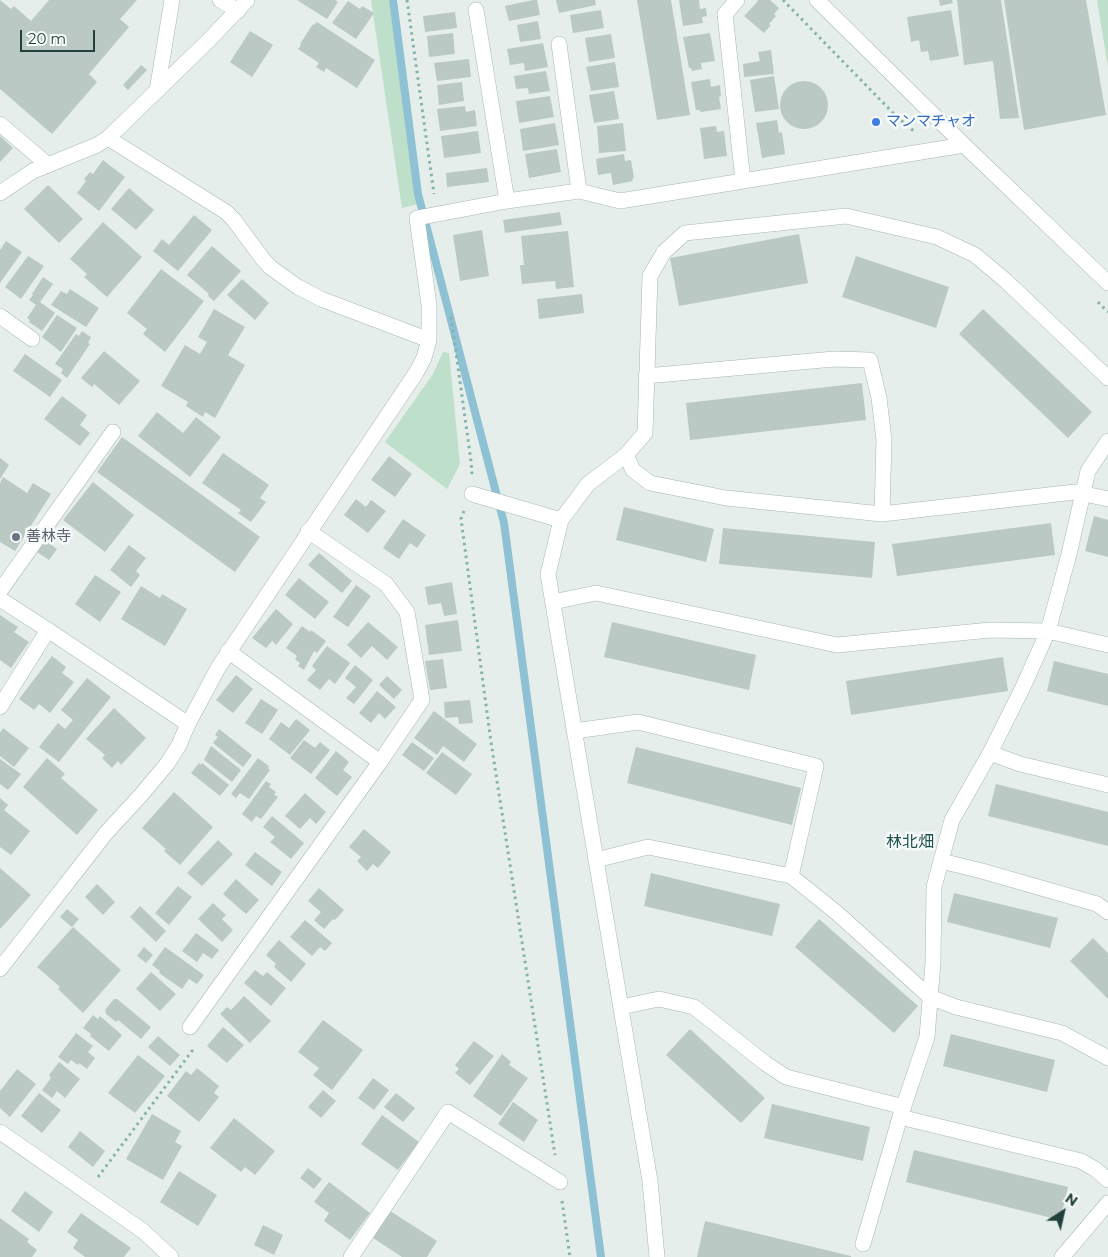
<!DOCTYPE html>
<html>
<head>
<meta charset="utf-8">
<style>
	body { margin:0 }
	#map { position:relative; width:1108px; height:1257px; overflow:hidden; background:#e5eeeb; font-family:Montserrat,sans-serif }
	canvas { display:block }
	.north { position:absolute; left:1038px; top:1187px; width:50px; height:50px; -webkit-text-stroke:4px #f6faf9; paint-order:stroke; rotate:35deg; font-size:14px; font-weight:700; line-height:20px; text-align:center; color:#23413c }
	.north::after { content:''; display:block; margin:auto; width:18px; height:22px; background:#23413c; clip-path:polygon(50% 0,100% 100%,50% 72%,0 100%) }
	.scale { position:absolute; left:20px; top:30px; width:75px; height:22px; box-sizing:border-box; border:2px solid #23413c; border-top:0; padding-left:6px; font-size:15px; line-height:18px; white-space:nowrap; color:#23413c; -webkit-text-stroke:4px #f6faf9; paint-order:stroke }
</style>
</head>
<body>
<div id="map">
<canvas width="1108" height="1257"></canvas>
<div class="north">N</div>
<div class="scale">20 m</div>
</div>
<script>
const c = document.querySelector('canvas').getContext('2d');
c.lineJoin = 'round';
function fill(path, color) { c.fillStyle = color; c.fill(path, 'evenodd'); }
const shape = rows => new Path2D(rows.map(r => 'M' + r).join(''));
function trace(path, color, width, dash) { c.strokeStyle = color; c.lineWidth = width; c.lineCap = dash ? 'butt' : 'round'; c.setLineDash(dash || []); c.stroke(path); }
function drawText(font, color, halo, rows, align = 'center') {
  c.font = font + ' Montserrat,"Noto Sans JP",sans-serif'; c.lineWidth = 5; c.setLineDash([]); c.textBaseline = 'middle'; c.strokeStyle = halo; c.fillStyle = color; for (const [text, x, y, turn = 0] of rows) {
    c.save(); c.translate(x, y); c.rotate((+turn || 0) * Math.PI / 180); c.textAlign = isNaN(turn) ? turn : align; if (halo) c.strokeText(text, 0, 0); c.fillText(text, 0, 0); c.restore();
  }
}
fill(shape([
	[371,0,389,0,418,204,402,208],
	[1097,0,1108,0,1108,67],
	[443,352,449,353,460,464,447,489,385,442,433,374]
]), '#bedfca');
trace(shape([
	[393,0,418,194,504,523,601,1257]
]), '#8dc1d3', 8);
fill(shape([
	[0,0,11,9,14,6,31,21,49,0,137,0,120,19,129,27,89,74,97,82,52,134,0,89],
	[297,0,335,0,338,2,327,19],
	[533,0,537,0,540,15,509,21,505,6],
	[556,0,595,0,596,5,559,13],
	[637,0,671,0,690,115,657,120],
	[679,0,699,0,700,9,706,8,707,16,702,17,703,23,683,26],
	[757,0,770,0,779,8,774,14,776,16,769,24,771,25,764,33,744,16,758,1],
	[939,0,952,0,953,3,940,6],
	[957,0,1001,0,1019,118,1000,119,993,61,964,65],
	[1004,0,1086,0,1106,115,1024,130],
	[348,1,360,9,362,6,374,13,356,39,332,23],
	[601,10,604,28,573,33,570,15],
	[951,10,959,56,930,61,928,51,921,52,919,40,911,42,907,17],
	[455,12,457,28,425,32,423,16],
	[538,21,541,39,520,42,517,25],
	[317,22,375,60,357,88,326,68,324,72,316,67,319,63,298,49,301,45,300,44,313,24,314,25],
	[250,31,273,45,252,77,230,62],
	[453,33,455,54,429,57,427,36],
	[710,33,715,61,701,63,702,69,692,71,691,68,689,68,683,37],
	[611,34,615,58,589,62,585,38],
	[543,43,548,67,525,71,524,63,510,65,507,49],
	[771,50,774,74,744,77,743,64,760,61,758,52],
	[469,59,471,77,437,81,434,63],
	[615,62,619,87,591,91,586,67],
	[141,65,147,70,128,90,123,85],
	[546,71,550,91,529,94,528,88,516,89,514,76],
	[774,76,779,109,755,112,750,80],
	[710,79,711,87,720,85,721,96,719,97,721,109,700,112,700,110,696,110,691,82],
	'780 105a24 24 0 1 1 48 0a24 24 0 1 1-48 0Z',
	[462,82,464,101,439,105,437,85],
	[614,91,619,119,594,123,589,95],
	[550,96,554,117,519,123,516,101],
	[465,106,466,112,475,110,477,126,440,131,437,109],
	[777,120,779,133,782,132,785,154,762,158,756,123],
	[555,123,559,145,523,151,520,129],
	[623,123,626,151,599,153,597,126],
	[716,126,717,132,724,131,727,156,704,159,700,128],
	[478,131,481,153,444,158,441,136],
	[0,136,13,148,0,162],
	[557,149,561,172,529,178,525,154],
	[624,154,625,161,631,160,634,178,632,179,633,181,613,185,611,173,598,175,596,159],
	[103,160,125,177,99,211,77,193,86,181,84,179,90,172,93,174],
	[487,168,489,182,447,187,446,173],
	[48,185,83,219,59,243,24,209],
	[129,188,154,210,136,230,111,209],
	[560,212,562,225,505,233,503,220],
	[194,215,212,230,178,271,153,251,162,239,169,245],
	[103,222,142,257,107,297,84,277,87,274,70,259],
	[482,230,489,276,460,281,453,235],
	[568,231,574,287,556,289,555,281,522,284,520,265,524,265,521,236],
	[799,234,808,283,679,306,670,258],
	[6,241,22,252,0,283,0,250],
	[212,246,241,271,214,301,208,296,209,294,187,275],
	[28,256,44,266,21,299,5,287],
	[856,256,949,287,936,328,842,297],
	[161,269,204,301,165,352,143,334,147,329,127,313],
	[43,277,53,284,40,302,55,313,42,331,29,322,30,320,27,318,36,305,29,300,33,295,32,294],
	[242,279,269,303,255,320,227,295],
	[70,289,99,308,86,327,51,305,61,291,67,294],
	[582,294,584,313,539,319,537,299],
	[214,309,245,327,228,355,245,365,215,418,205,412,203,417,186,406,188,402,161,386,185,345,200,354,207,342,198,337],
	[983,309,1092,412,1068,438,959,334],
	[57,315,77,328,61,352,42,337],
	[82,331,91,337,88,343,90,344,67,378,61,373,63,369,55,364,76,334,79,336],
	[104,351,140,381,119,405,94,384,92,387,81,378],
	[25,354,62,380,50,397,13,371],
	[862,383,866,420,690,440,686,403],
	[62,396,87,415,80,425,90,433,80,446,44,419],
	[157,412,183,433,196,417,221,437,190,477,138,436],
	[122,437,260,537,235,572,97,472],
	[223,453,269,485,260,498,266,502,251,522,238,513,241,510,202,483],
	[389,456,412,474,395,497,371,480],
	[0,458,9,465,0,479],
	[3,477,27,493,33,483,51,494,15,551,0,542,0,483],
	[93,482,134,515,105,552,63,520],
	[356,499,366,507,371,500,386,511,368,533,344,515],
	[624,507,714,529,706,562,616,540],
	[1094,516,1108,520,1108,557,1085,551],
	[403,519,426,535,417,548,410,543,399,559,383,548],
	[1051,523,1055,555,897,576,892,544],
	[723,528,875,542,872,578,719,564],
	[45,540,57,549,49,560,37,552],
	[129,545,146,558,136,571,140,575,131,587,110,570],
	[319,553,352,581,342,593,308,565],
	[95,575,121,592,100,622,75,604],
	[299,578,329,602,315,619,285,595],
	[452,582,457,614,444,616,441,603,428,605,425,587],
	[356,585,371,596,348,627,333,617],
	[141,586,160,598,162,594,187,609,165,646,121,619],
	[276,609,293,624,276,645,272,641,266,648,252,638],
	[0,615,18,627,14,632,29,642,11,668,0,660],
	[458,620,462,651,429,655,425,625],
	[368,622,398,647,387,660,372,646,361,658,347,645],
	[612,622,756,655,749,690,604,657],
	[302,626,310,632,311,630,326,641,317,653,314,651,304,670,298,666,300,663,295,659,297,656,286,648],
	[327,646,350,663,335,684,329,679,320,690,307,680,316,670,312,666],
	[52,656,66,667,62,673,74,682,50,713,39,704,34,710,19,699],
	[1003,657,1008,691,851,715,846,681],
	[443,659,447,688,430,690,425,661],
	[1054,661,1108,674,1108,706,1047,691],
	[355,665,373,680,354,704,346,698,356,687,345,678],
	[236,675,253,689,233,713,216,700],
	[387,676,402,690,394,699,379,685],
	[87,678,111,697,59,762,39,747,58,723,65,729,73,720,61,710],
	[377,691,396,707,385,719,379,713,371,723,359,713],
	[261,699,278,710,262,734,245,723],
	[470,700,473,723,459,724,458,717,445,718,444,702],
	[114,708,146,738,121,765,118,761,112,768,102,758,105,755,86,739],
	[434,711,477,744,464,762,443,746,437,755,414,738],
	[296,719,310,730,290,755,269,739,281,722,289,728],
	[3,728,29,748,14,767,0,756,0,733],
	[219,729,252,755,243,767,213,743,218,737,215,735],
	[304,740,315,748,320,742,330,750,311,774,290,758],
	[412,742,434,758,424,771,402,755],
	[211,746,241,770,232,782,204,760],
	[636,747,801,788,792,825,627,783],
	[336,751,349,762,343,770,352,777,337,796,315,778],
	[442,752,472,774,456,795,426,773],
	[47,758,65,774,61,778,98,810,77,835,23,787],
	[258,758,269,766,268,768,270,770,249,799,240,793,236,798,231,794],
	[0,759,21,774,8,790,0,784],
	[199,763,201,765,202,763,229,785,220,796,191,773],
	[266,781,271,784,269,787,276,792,274,794,278,797,261,819,256,816,252,822,242,814],
	[996,784,1108,812,1108,846,988,816],
	[174,792,213,827,180,865,164,851,166,849,142,828],
	[305,793,326,812,316,824,310,818,300,829,285,816],
	[0,798,8,805,4,810,30,831,11,855,0,847],
	[272,816,304,843,291,859,270,842,275,837,263,827],
	[364,829,391,852,378,868,373,864,367,871,357,861,361,857,349,847],
	[218,840,233,854,202,886,187,873],
	[255,852,282,872,272,886,245,865],
	[0,868,31,895,0,929],
	[651,873,780,904,772,936,644,906],
	[236,879,259,900,246,914,223,894],
	[97,884,115,902,103,915,85,897],
	[178,886,192,897,169,925,155,913],
	[319,888,344,910,335,920,333,919,324,929,314,920,321,912,308,901],
	[954,893,1058,918,1050,948,947,922],
	[213,903,226,915,222,919,233,930,222,942,198,919],
	[140,906,166,931,156,942,130,917],
	[67,909,79,919,72,927,60,917],
	[819,919,918,1006,894,1033,795,947],
	[305,920,332,943,325,951,320,947,312,956,290,937],
	[73,927,121,970,83,1013,58,989,60,987,37,967],
	[196,933,219,950,212,959,203,953,197,962,182,951],
	[1093,938,1108,953,1108,999,1070,961],
	[279,940,306,964,291,982,274,967,276,964,266,955],
	[144,947,153,955,146,963,137,956],
	[165,947,204,975,197,984,189,979,182,989,159,973,160,971,152,965],
	[255,970,263,976,267,972,286,988,271,1006,244,983],
	[151,972,176,994,160,1011,136,989],
	[244,996,271,1021,250,1043,220,1014,227,1007,231,1010],
	[114,999,117,999,151,1027,141,1039,118,1020,116,1022,105,1013,106,1011,105,1010],
	[93,1015,98,1019,100,1016,122,1035,109,1051,90,1036,91,1034,83,1028],
	[323,1020,363,1050,332,1090,313,1075,319,1068,298,1052],
	[223,1027,244,1045,227,1063,207,1046],
	[690,1029,765,1098,741,1123,666,1055],
	[76,1033,93,1046,88,1052,95,1058,87,1069,79,1063,78,1065,71,1060,68,1064,58,1057],
	[951,1034,1055,1060,1047,1092,943,1066],
	[158,1036,180,1055,170,1066,148,1047],
	[474,1041,494,1056,470,1085,455,1073,459,1069,455,1065],
	[502,1054,511,1062,509,1065,528,1078,501,1116,473,1096],
	[138,1055,165,1076,135,1113,108,1093],
	[59,1062,80,1079,65,1098,57,1091,52,1098,42,1090,51,1078,49,1075],
	[197,1068,219,1086,214,1093,219,1097,199,1122,167,1096,186,1071,191,1075],
	[17,1069,36,1084,10,1117,0,1108,0,1091],
	[373,1078,389,1090,374,1110,358,1098],
	[323,1090,336,1101,321,1118,308,1107],
	[39,1093,61,1110,42,1133,21,1116],
	[396,1093,415,1108,403,1122,384,1107],
	[513,1102,538,1120,524,1142,498,1124],
	[772,1104,870,1127,863,1161,764,1138],
	[152,1114,181,1131,175,1142,182,1146,163,1180,126,1159],
	[382,1115,419,1142,398,1170,361,1144],
	[234,1118,275,1151,255,1175,245,1167,241,1172,210,1148],
	[80,1131,105,1151,93,1167,68,1147],
	[914,1150,1068,1187,1060,1220,906,1182],
	[308,1168,322,1179,314,1189,300,1178],
	[179,1171,217,1195,198,1226,160,1202],
	[329,1182,370,1213,350,1240,324,1221,329,1213,314,1202],
	[25,1191,53,1212,39,1232,11,1211],
	[390,1211,437,1241,427,1257,402,1257,373,1238],
	[81,1213,131,1248,124,1257,85,1257,73,1248,78,1240,67,1232],
	[0,1218,29,1239,27,1242,37,1250,32,1257,0,1257],
	[705,1221,851,1256,851,1257,697,1257],
	[263,1225,283,1235,274,1255,254,1245]
]), '#bac9c4');
const service = shape([
	[646,376,834,359,870,360,879,398,884,440,882,514],
	[626,455,633,470,650,483,726,498,882,514,1075,492,1108,499],
	[553,602,596,593,837,645,990,630,1048,631,1108,645],
	[575,731,638,722,816,766,791,876],
	[990,753,1020,764,1108,785],
	[596,860,648,847,791,876,837,913,930,997,956,1007,1062,1033,1108,1058],
	[941,861,982,871,1097,904,1108,912],
	[621,1007,659,999,694,1007,765,1063,786,1077,904,1107],
	[900,1117,1081,1161,1095,1169,1108,1180],
	[863,1244,900,1117,927,1037,933,963,934,887,952,820,990,753,1023,687,1048,631,1069,554,1088,471,1108,441],
	[657,1257,650,1181,548,574,561,520,588,484,626,455,645,433,650,276,664,252,685,233,846,216,937,237,975,255,1006,281,1108,378],
	[1062,1257,1108,1203]
]);
const minor = shape([
	[220,0,238,11],
	[737,0,725,14,743,181],
	[476,10,507,201],
	[559,44,579,191],
	[157,91,172,0],
	[0,124,48,165],
	[108,138,226,212,234,220,262,258,270,267,298,287,321,299,429,340],
	[0,316,32,339],
	[472,494,561,520],
	[0,591,113,432],
	[0,599,48,630,188,724,218,668,416,373,424,358,429,340,429,305,417,218,507,201,579,191,620,201,964,145],
	[228,651,380,762],
	[0,707,48,630],
	[190,1027,380,762,422,700,407,612,386,584,308,531],
	[351,1257,448,1112,560,1182]
]);
const tertiary = shape([
	[817,0,964,145,1108,283],
	[0,193,33,171,97,145,108,138,208,41,247,0],
	[0,969,106,833,141,795,167,764,179,745,188,724],
	[0,1132,143,1231,171,1257]
]);
trace(service, '#a7b7b3', 16);
trace(minor, '#a7b7b3', 16);
trace(tertiary, '#a7b7b3', 16);
trace(shape([
	[407,0,434,194],
	[783,0,897,117,916,133],
	[1098,302,1108,312],
	[451,317,471,461,472,474],
	[464,511,461,519,491,742,555,1155],
	[98,1177,192,1051,191,1046],
	[562,1201,570,1257]
]), '#85b2a9', 3, [2.5, 4]);
trace(service, '#fff', 15);
trace(minor, '#fff', 15);
trace(tertiary, '#fff', 15);
for (const [x, y, r, color] of [
	[876,122,5,"#3f7fe0"],
	[16,537,5,"#6b7280"]
]) { const dot = new Path2D(); dot.arc(x, y, r, 0, 2 * Math.PI); c.fillStyle = color; c.fill(dot); trace(dot, '#f6faf9', 2); }
drawText('15px', '#366cbe', '#f6faf9', [
	["マンマチャオ",886,122]
], 'left');
drawText('15px', '#5b616d', '#f6faf9', [
	["善林寺",26,537]
], 'left');
drawText('16px', '#1e544c', '#f6faf9', [
	["林北畑",910,842]
]);
</script>
</body>
</html>
